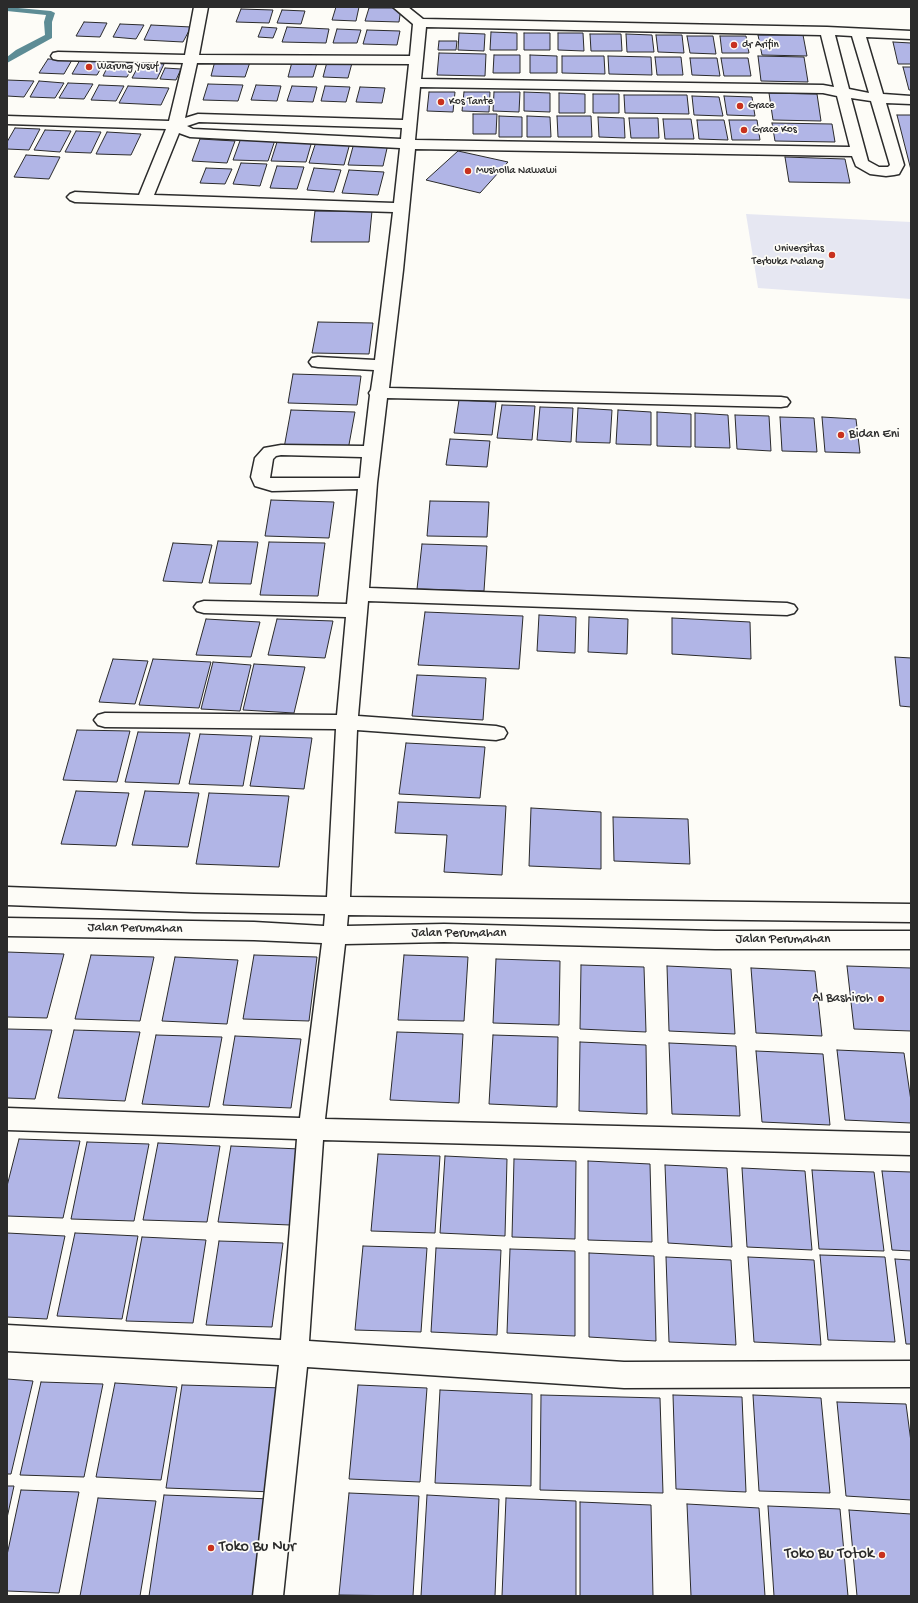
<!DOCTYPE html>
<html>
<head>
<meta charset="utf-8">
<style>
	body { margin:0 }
	#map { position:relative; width:918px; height:1603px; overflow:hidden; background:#fdfcf7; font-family:"Gochi Hand",sans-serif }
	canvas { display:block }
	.frame { position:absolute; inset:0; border:8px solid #2b2b2b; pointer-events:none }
</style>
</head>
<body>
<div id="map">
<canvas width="918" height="1603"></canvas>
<div class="frame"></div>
</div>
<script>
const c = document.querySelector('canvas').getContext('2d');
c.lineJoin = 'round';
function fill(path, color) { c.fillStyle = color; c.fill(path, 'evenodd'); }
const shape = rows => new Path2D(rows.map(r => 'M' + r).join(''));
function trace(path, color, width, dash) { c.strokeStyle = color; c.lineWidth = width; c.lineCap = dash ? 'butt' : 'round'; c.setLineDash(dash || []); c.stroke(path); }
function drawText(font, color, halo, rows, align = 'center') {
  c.font = font + ' "Gochi Hand",sans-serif'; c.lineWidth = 3.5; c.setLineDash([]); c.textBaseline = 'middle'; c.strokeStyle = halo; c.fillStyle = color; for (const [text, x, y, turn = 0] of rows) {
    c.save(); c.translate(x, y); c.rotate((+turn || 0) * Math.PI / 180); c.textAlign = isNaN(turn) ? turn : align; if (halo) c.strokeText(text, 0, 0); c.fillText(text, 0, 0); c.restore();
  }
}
fill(shape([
	[746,214,911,222,911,299,758,288]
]), '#e6e7f2');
fill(shape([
	[7,7,51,11,55,13,52,22,52,38,7,63,7,57,16,50,45,35,44,22,46,15,7,11,7,7]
]), '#5d8c95');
const building = shape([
	[336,7,359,7,356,21,332,20,336,7],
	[369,8,401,8,399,22,365,21,369,8],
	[241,9,273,10,269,23,236,22,241,9],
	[282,10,305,11,301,24,277,23,282,10],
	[84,22,107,23,100,37,76,36,84,22],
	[120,24,144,25,136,39,113,37,120,24],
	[151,25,191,27,183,42,144,40,151,25],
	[262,27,277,28,273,38,258,37,262,27],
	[287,27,329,29,326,43,282,42,287,27],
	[337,29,361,30,357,43,333,43,337,29],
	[367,30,400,31,397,45,363,44,367,30],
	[491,32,517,33,517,50,490,50,491,32],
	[459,33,485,34,484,51,458,50,459,33],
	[524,33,550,33,550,50,524,50,524,33],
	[558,33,583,33,584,51,558,50,558,33],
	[590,34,621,34,622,51,591,51,590,34],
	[626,34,652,35,654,52,627,52,626,34],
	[656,35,682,35,684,53,658,52,656,35],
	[758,35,803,35,807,56,762,55,758,35],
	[687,36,713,36,716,54,690,53,687,36],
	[720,36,746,36,749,53,722,53,720,36],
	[439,41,457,41,456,50,438,50,439,41],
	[893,42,911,43,911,64,898,64,893,42],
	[439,53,486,54,485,76,437,75,439,53],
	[494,55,520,55,520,73,493,73,494,55],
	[530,55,557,56,557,73,530,73,530,55],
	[562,56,604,56,605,74,562,73,562,56],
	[608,56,651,57,652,75,609,74,608,56],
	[758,56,804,57,808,82,761,81,758,56],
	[655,57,681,57,683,75,657,75,655,57],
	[690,58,717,58,720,76,692,75,690,58],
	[721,58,748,58,751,76,724,76,721,58],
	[48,59,72,60,64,74,39,73,48,59],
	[80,60,105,61,97,75,72,74,80,60],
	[215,61,250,62,245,77,211,76,215,61],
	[110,62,135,63,127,77,103,76,110,62],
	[292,62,317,63,313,77,288,77,292,62],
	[327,62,352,63,348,78,323,77,327,62],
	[140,63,164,64,157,79,132,78,140,63],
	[903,67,911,67,911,90,909,90,903,67],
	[165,68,181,69,176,80,160,79,165,68],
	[7,80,34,81,24,97,7,96,7,80],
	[39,81,64,83,55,98,30,97,39,81],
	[68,83,93,84,84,99,59,98,68,83],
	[208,84,243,85,238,101,203,100,208,84],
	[99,85,124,86,116,101,91,100,99,85],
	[256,85,281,86,277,101,251,100,256,85],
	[128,86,169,88,161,105,119,103,128,86],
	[292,86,317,87,313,102,287,101,292,86],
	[325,86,350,87,346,102,321,101,325,86],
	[360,87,385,88,382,103,356,102,360,87],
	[429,92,455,92,453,112,427,111,429,92],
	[464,92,490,92,489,112,462,111,464,92],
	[494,92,520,92,519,112,493,111,494,92],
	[524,92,550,93,550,112,524,111,524,92],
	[559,93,585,94,585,113,559,113,559,93],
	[769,93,817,94,821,121,773,120,769,93],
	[593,94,619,94,619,113,593,113,593,94],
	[624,95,687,95,689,114,625,113,624,95],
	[692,96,719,97,723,116,694,115,692,96],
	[724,96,752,97,755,116,727,115,724,96],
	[473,114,497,114,496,134,473,134,473,114],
	[897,115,911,115,911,170,897,115],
	[499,116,522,117,522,137,499,137,499,116],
	[527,116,550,117,551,137,527,137,527,116],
	[557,116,591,116,592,137,558,137,557,116],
	[598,117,624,118,625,138,599,137,598,117],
	[629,118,658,118,659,138,631,138,629,118],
	[663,119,691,119,694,139,665,139,663,119],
	[697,120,724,120,728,140,699,139,697,120],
	[729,120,757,120,760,140,732,140,729,120],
	[772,123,832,124,835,142,775,141,772,123],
	[15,128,40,129,29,150,7,149,7,142,15,128],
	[45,130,71,131,60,152,34,150,45,130],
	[76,131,101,132,91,153,65,152,76,131],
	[107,132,141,134,131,155,96,154,107,132],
	[241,138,275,140,268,161,233,160,241,138],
	[200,139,235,141,227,163,192,161,200,139],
	[278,139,312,141,306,162,271,161,278,139],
	[316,142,350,143,344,165,309,163,316,142],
	[354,143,388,144,383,166,348,165,354,143],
	[458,151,508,162,480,193,426,180,458,151],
	[26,155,60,157,49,179,14,177,26,155],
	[785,157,845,159,850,183,789,182,785,157],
	[241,163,267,164,260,186,233,184,241,163],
	[277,166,304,167,297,189,270,188,277,166],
	[206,168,232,169,225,184,200,183,206,168],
	[314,168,341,170,334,192,307,190,314,168],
	[349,170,384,172,378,195,342,193,349,170],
	[315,211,372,211,369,242,311,242,315,211],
	[318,322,373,323,369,354,312,353,318,322],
	[293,374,361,376,357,405,288,403,293,374],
	[459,400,496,402,492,435,454,433,459,400],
	[502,405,535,406,532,440,497,438,502,405],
	[540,407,573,408,571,442,537,440,540,407],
	[578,408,612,410,610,443,576,442,578,408],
	[291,410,355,412,348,450,284,448,291,410],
	[618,410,651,412,651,445,616,444,618,410],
	[657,412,691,414,691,447,657,446,657,412],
	[695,413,728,415,730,448,695,447,695,413],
	[735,415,769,416,771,451,737,449,735,415],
	[780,417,814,418,817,452,782,451,780,417],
	[822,417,856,419,860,453,825,452,822,417],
	[450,439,490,441,487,467,446,465,450,439],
	[271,500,334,502,329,538,265,536,271,500],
	[430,501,489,502,487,537,427,536,430,501],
	[218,541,258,542,251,584,209,583,218,541],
	[269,542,325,543,318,596,260,595,269,542],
	[173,543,212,545,202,583,163,581,173,543],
	[422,544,487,546,484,591,417,589,422,544],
	[425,612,523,616,519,669,418,665,425,612],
	[539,615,576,617,575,653,537,651,539,615],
	[589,617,628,619,627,654,588,652,589,617],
	[672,618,750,622,751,659,672,654,672,618],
	[206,619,260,622,251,657,196,655,206,619],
	[277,619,333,621,325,658,268,655,277,619],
	[895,657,911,658,911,707,900,706,895,657],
	[113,659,148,661,135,704,99,702,113,659],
	[153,659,211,662,199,708,139,705,153,659],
	[213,662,251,665,240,711,201,709,213,662],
	[254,664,305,667,294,713,243,710,254,664],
	[417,675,486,678,483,720,412,716,417,675],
	[77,730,130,731,117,782,63,780,77,730],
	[138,732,190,733,179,784,125,782,138,732],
	[200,734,252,736,243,786,189,784,200,734],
	[260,736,312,738,304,789,250,786,260,736],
	[406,743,485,747,480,798,399,794,406,743],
	[76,791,129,793,116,846,61,844,76,791],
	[145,791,199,793,188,847,132,845,145,791],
	[209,793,289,796,279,867,196,864,209,793],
	[398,802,506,806,502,875,444,872,447,835,395,833,398,802],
	[531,808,601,812,601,869,529,866,531,808],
	[613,817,688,819,690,864,614,861,613,817],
	[7,952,64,954,47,1018,7,1017,7,952],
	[91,955,154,957,140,1021,75,1019,91,955],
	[254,955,317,957,309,1021,243,1019,254,955],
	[404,955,468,957,464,1021,398,1020,404,955],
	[175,957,238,960,227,1024,162,1021,175,957],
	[496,959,560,961,559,1025,493,1023,496,959],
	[581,965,644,967,646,1032,580,1029,581,965],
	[667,966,731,969,735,1034,669,1031,667,966],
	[847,966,911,968,911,1031,854,1029,847,966],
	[751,968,815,971,822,1036,756,1033,751,968],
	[7,1029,52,1030,35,1099,7,1098,7,1029],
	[74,1030,140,1032,125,1101,58,1098,74,1030],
	[397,1032,463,1034,459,1103,390,1100,397,1032],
	[156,1035,222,1037,209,1107,142,1104,156,1035],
	[493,1035,558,1037,557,1107,489,1104,493,1035],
	[235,1036,301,1039,291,1108,223,1105,235,1036],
	[580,1042,646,1045,647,1114,579,1111,580,1042],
	[669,1043,736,1046,740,1116,672,1114,669,1043],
	[837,1050,904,1053,911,1101,911,1123,845,1120,837,1050],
	[756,1051,823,1054,830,1125,762,1122,756,1051],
	[19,1139,80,1141,63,1218,7,1216,7,1186,19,1139],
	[87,1142,149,1144,134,1221,71,1219,87,1142],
	[158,1143,220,1146,207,1222,143,1220,158,1143],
	[231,1146,300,1149,290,1225,218,1222,231,1146],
	[378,1154,440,1156,435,1233,371,1231,378,1154],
	[445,1156,507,1159,505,1236,440,1233,445,1156],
	[514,1159,576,1161,575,1239,512,1237,514,1159],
	[588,1161,650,1164,652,1242,588,1240,588,1161],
	[665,1165,727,1168,732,1247,668,1243,665,1165],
	[742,1168,805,1171,812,1250,747,1247,742,1168],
	[812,1170,874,1172,884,1251,819,1249,812,1170],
	[882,1171,911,1172,911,1251,892,1250,882,1171],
	[7,1233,65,1236,47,1319,7,1317,7,1233],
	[75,1233,138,1236,122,1319,57,1316,75,1233],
	[142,1237,206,1240,193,1323,126,1321,142,1237],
	[219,1241,283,1243,272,1327,206,1325,219,1241],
	[363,1246,427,1248,421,1332,355,1330,363,1246],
	[436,1248,501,1250,497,1335,431,1332,436,1248],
	[510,1249,575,1251,575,1336,507,1333,510,1249],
	[589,1253,654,1256,656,1341,589,1337,589,1253],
	[820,1255,885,1257,895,1342,828,1340,820,1255],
	[666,1257,731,1260,736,1345,669,1342,666,1257],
	[748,1257,814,1260,821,1345,754,1342,748,1257],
	[895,1259,911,1260,911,1344,906,1344,895,1259],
	[7,1379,33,1381,11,1474,7,1474,7,1379],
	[41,1382,103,1384,84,1477,20,1475,41,1382],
	[115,1383,177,1387,161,1480,96,1477,115,1383],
	[182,1385,284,1388,273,1492,166,1488,182,1385],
	[358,1385,427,1388,420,1482,349,1479,358,1385],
	[440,1390,532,1394,531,1486,435,1483,440,1390],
	[541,1395,660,1398,663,1493,540,1490,541,1395],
	[673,1395,742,1397,746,1492,676,1489,673,1395],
	[753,1395,821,1398,830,1493,759,1491,753,1395],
	[837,1402,906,1404,911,1442,911,1500,846,1496,837,1402],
	[7,1486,14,1486,7,1518,7,1486],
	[21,1490,79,1492,59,1593,7,1591,7,1555,21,1490],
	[349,1493,419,1496,413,1596,339,1595,349,1493],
	[164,1495,271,1499,261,1596,149,1596,164,1495],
	[427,1495,499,1499,495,1596,421,1596,427,1495],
	[98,1498,156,1501,140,1596,80,1596,98,1498],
	[506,1498,576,1501,576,1596,502,1596,506,1498],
	[580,1502,651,1505,653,1596,580,1596,580,1502],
	[687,1504,759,1508,765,1596,691,1596,687,1504],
	[768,1506,840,1509,848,1596,774,1596,768,1506],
	[849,1510,911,1514,911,1596,857,1596,849,1510]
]);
fill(building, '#b1b5e6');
trace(building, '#2b2b2b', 1);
const minor = shape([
	[194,7,208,7,199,55,410,56,413,24,393,7,408,7,423,19,827,27,911,31,911,39,866,37,883,94,911,96,911,104,886,103,904,165,899,174,894,175,886,176,870,174,856,166,852,156,415,149,403,270,389,388,781,397,787,398,790,402,787,406,781,407,387,398,377,483,369,588,787,603,794,605,797,609,794,613,787,615,368,601,358,716,496,726,504,728,507,733,504,738,496,740,357,730,350,897,911,904,911,922,348,915,347,926,444,924,715,931,911,931,911,949,715,949,444,942,345,944,325,1119,911,1133,911,1155,323,1140,309,1341,624,1362,911,1361,911,1387,624,1388,307,1367,283,1596,253,1596,279,1365,7,1351,7,1325,281,1340,297,1139,7,1130,7,1108,300,1118,322,943,254,940,7,936,7,918,254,922,324,926,325,914,194,912,7,905,7,887,194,894,327,897,336,729,105,727,98,725,94,720,98,715,105,713,337,715,346,617,204,613,197,611,194,607,197,603,204,601,347,604,358,489,272,491,255,486,251,477,255,458,264,448,281,445,364,446,370,395,369,393,371,390,374,370,318,367,312,366,309,362,312,358,318,357,375,360,393,212,75,202,70,200,67,197,70,194,75,192,139,195,166,129,7,124,7,116,169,121,183,63,58,60,53,59,51,56,53,53,58,52,185,55,194,7],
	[426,27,821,35,834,87,823,85,421,79,426,27],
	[835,35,852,36,869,93,849,89,835,35],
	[197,63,409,64,403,120,198,114,185,118,197,63],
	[420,87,823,93,837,96,850,147,415,140,420,87],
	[851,98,871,101,890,165,888,167,879,167,868,161,851,98],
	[199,122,402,128,401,139,193,129,187,126,199,122],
	[179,133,190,137,400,148,394,203,154,195,179,133],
	[281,455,362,457,360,478,270,478,273,459,276,456,281,455]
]);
trace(minor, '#2b2b2b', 3);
fill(minor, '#fdfcf7');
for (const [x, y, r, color] of [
	[734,45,4,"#c8321e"],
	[89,67,4,"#c8321e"],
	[441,102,4,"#c8321e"],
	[740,106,4,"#c8321e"],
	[744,130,4,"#c8321e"],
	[468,171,4,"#c8321e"],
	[832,255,4,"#c8321e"],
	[841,435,4,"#c8321e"],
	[881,999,4,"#c8321e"],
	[211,1548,4,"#c8321e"],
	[882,1555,4,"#c8321e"]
]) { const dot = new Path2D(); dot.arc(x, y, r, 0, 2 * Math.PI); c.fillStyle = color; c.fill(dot); trace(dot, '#fdfcf7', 1.5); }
drawText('11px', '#2b2b2b', '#fdfcf7', [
	["dr Arifin",742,45],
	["Warung Yusuf",97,67],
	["Kos Tante",449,102],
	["Grace",748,106],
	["Grace Kos",752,130],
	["Musholla Nawawi",476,171],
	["Universitas",824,249,"right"],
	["Terbuka Malang",824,262,"right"]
], 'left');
drawText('13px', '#2b2b2b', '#fdfcf7', [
	["Bidan Eni",849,435],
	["Al Bashiroh",873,999,"right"]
], 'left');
drawText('13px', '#2b2b2b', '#fdfcf7', [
	["Jalan Perumahan",135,929,1],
	["Jalan Perumahan",459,934],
	["Jalan Perumahan",783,940]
]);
drawText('16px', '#2b2b2b', '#fdfcf7', [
	["Toko Bu Nur",219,1548],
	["Toko Bu Totok",874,1555,"right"]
], 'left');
</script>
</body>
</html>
